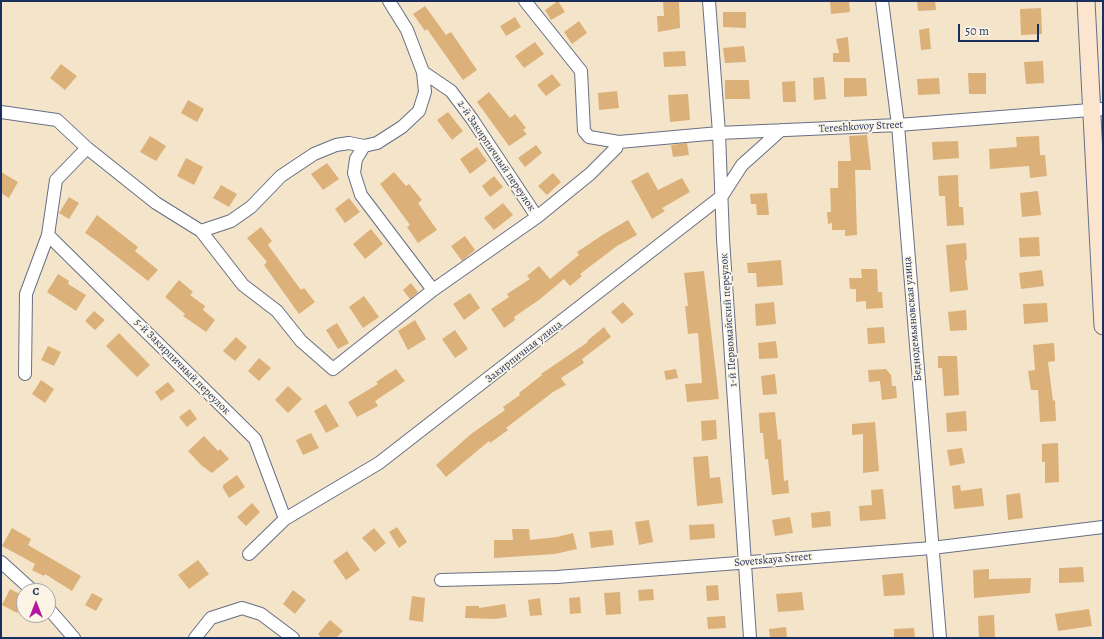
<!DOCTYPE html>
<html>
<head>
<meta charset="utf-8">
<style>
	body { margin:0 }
	#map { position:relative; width:1104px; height:639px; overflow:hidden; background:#f4e5ca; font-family:Alegreya,serif }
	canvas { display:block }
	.frame { position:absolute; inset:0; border:2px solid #1b2f5e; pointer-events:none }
	.north { position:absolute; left:16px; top:583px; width:40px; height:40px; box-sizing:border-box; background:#fcf5e5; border:1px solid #a2a6af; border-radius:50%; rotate:0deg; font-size:11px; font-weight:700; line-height:16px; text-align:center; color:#1b2f5e }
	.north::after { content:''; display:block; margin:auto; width:14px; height:18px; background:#b5179e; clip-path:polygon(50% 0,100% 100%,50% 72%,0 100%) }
	.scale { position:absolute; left:958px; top:24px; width:81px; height:18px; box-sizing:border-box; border:2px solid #1b2f5e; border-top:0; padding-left:5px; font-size:12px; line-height:14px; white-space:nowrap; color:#1b2f5e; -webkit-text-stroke:3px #fcf5e5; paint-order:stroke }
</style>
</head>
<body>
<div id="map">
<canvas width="1104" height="639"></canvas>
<div class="frame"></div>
<div class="north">С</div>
<div class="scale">50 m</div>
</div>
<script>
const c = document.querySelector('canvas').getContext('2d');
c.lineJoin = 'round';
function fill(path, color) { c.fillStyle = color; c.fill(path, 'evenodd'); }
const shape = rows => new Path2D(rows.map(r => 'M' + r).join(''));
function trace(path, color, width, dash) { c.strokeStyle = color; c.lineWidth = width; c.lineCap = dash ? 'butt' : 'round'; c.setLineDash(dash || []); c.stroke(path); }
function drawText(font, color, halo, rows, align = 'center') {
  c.font = font + ' Alegreya,serif'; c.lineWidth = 3.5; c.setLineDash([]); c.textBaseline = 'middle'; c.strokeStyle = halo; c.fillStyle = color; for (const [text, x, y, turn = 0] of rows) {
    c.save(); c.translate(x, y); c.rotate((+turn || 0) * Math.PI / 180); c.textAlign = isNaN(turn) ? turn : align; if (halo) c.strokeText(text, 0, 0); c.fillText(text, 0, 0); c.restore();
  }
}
fill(shape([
	[558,1,565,12,551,20,545,10],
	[663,1,679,1,680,28,658,32,657,16,664,16],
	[830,1,849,1,850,12,831,14],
	[917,1,935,1,936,10,918,11],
	[425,6,446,35,451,32,477,70,463,80,427,29,425,31,413,14],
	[1041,8,1042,34,1021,35,1020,9],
	[723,12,746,12,746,28,723,27],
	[515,17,521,27,506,36,500,26],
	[579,21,587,33,572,44,564,32],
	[929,28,931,49,921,50,919,30],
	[848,37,850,62,833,62,833,53,839,53,836,39],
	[535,42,544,54,524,68,515,56],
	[744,46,746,62,725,63,723,48],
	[685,51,686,66,664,67,663,52],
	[1043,61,1044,83,1026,84,1024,62],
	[61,64,77,76,65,90,50,78],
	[968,73,986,73,986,94,969,94],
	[552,74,561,85,546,96,537,85],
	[824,77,826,99,814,100,813,78],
	[844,78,866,78,867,96,844,97],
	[939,78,940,94,918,95,917,79],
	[725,80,749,80,750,99,725,99],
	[795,81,796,102,783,102,782,82],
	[617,91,619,108,599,110,598,93],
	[489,92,510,118,515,114,526,128,523,130,527,134,509,146,477,102],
	[688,94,690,120,670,122,668,95],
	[188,100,204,109,197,122,181,113],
	[448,112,463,131,452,140,437,120],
	[867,135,871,170,855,170,857,235,845,236,845,230,832,230,832,223,828,224,827,212,831,212,830,188,838,188,838,161,851,161,849,136],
	[150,136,166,146,156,161,140,152],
	[1039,136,1040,155,1045,155,1047,176,1030,178,1029,166,990,169,989,149,1017,147,1016,137],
	[958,141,959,158,933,160,932,142],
	[687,143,689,155,673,157,671,145],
	[536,145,542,153,525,167,518,158],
	[477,147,487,161,470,174,460,159],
	[186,158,203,167,194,185,177,176],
	[327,163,339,179,323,190,311,174],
	[1,172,18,182,9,198,1,193],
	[394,172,406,186,409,184,422,200,418,203,437,230,418,243,407,227,410,225,380,184],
	[648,172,658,190,682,178,690,192,662,208,665,211,652,219,631,181],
	[553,173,561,182,547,195,538,186],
	[958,175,959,207,963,207,964,225,947,226,945,196,939,196,938,176],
	[494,176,503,187,490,197,482,186],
	[221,185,237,194,229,207,213,198],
	[1038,191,1041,215,1022,217,1020,193],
	[767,193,769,215,757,215,756,204,751,204,750,194],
	[69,197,79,203,69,219,59,213],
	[349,198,360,212,345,223,335,209],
	[503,203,513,215,494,230,484,218],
	[97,215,138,247,135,251,158,270,148,281,97,241,85,233],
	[628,220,637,235,617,246,580,274,582,276,570,286,564,279,539,300,514,317,515,320,504,328,491,309,509,297,507,294,530,279,527,276,539,266,550,279,579,255,577,252,604,234],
	[261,227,272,241,268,245,301,290,304,288,315,302,299,314,264,265,267,262,247,238],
	[371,229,383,244,365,259,353,244],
	[465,236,475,250,462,261,451,246],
	[1039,237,1040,256,1020,257,1019,238],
	[966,243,967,260,965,260,968,290,950,292,946,245],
	[781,260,783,285,757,287,756,273,748,273,747,263],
	[861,269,877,269,878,292,882,292,883,308,866,309,866,301,856,302,856,289,850,289,849,278,862,278],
	[1042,270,1044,286,1021,289,1019,273],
	[704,271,719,399,687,402,685,384,702,383,698,333,688,334,685,306,688,306,684,273],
	[58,274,69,281,68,284,86,295,76,311,47,292],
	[179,280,193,292,190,295,205,306,203,310,215,320,206,332,183,316,185,314,165,297],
	[411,283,418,292,410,299,403,290],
	[470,293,480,308,464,320,453,304],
	[364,296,379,317,363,328,349,307],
	[623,302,634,314,622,324,611,312],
	[774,302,776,324,756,326,755,304],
	[1047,303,1048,322,1024,324,1023,304],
	[966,310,967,330,950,331,948,312],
	[94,311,105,320,95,330,85,321],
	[415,320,426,339,408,350,398,331],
	[337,323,349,343,338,349,326,330],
	[604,327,611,337,582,359,584,363,561,378,566,385,553,392,506,428,508,430,490,443,489,441,446,477,436,465,471,434,505,410,503,407,520,395,519,393,542,375,541,374,588,342,587,341],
	[884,327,885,343,868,344,867,328],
	[455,330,468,349,455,358,442,339],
	[119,333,150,365,137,377,106,346],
	[236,337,247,347,235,361,223,351],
	[776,341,778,358,759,359,758,343],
	[1054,343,1055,361,1048,362,1053,401,1055,400,1056,421,1040,422,1038,390,1031,390,1028,371,1035,370,1033,345],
	[48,346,61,352,54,366,41,360],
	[938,356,957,356,959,395,944,396,942,368,938,368],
	[259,358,271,368,259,381,248,371],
	[396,369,405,381,375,401,378,406,357,417,348,402,378,384,376,382],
	[676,369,678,378,666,380,664,371],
	[886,369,891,375,892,386,896,386,897,398,882,400,880,381,869,382,868,370],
	[775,374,777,394,763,395,761,376],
	[41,380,54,389,45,403,32,394],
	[168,382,175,391,161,401,155,392],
	[288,386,302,399,288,413,275,400],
	[326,404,339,426,326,433,314,411],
	[190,409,197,419,187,427,179,417],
	[966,411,967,431,947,432,946,413],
	[775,412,778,440,781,439,784,481,788,480,789,493,772,495,768,459,765,459,763,433,760,433,759,413],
	[716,420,717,439,702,441,701,421],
	[875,422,879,471,863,473,863,434,852,435,852,424],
	[311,433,319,448,303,455,296,440],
	[204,436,218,451,220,449,229,459,212,473,201,465,188,451],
	[1058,443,1059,482,1045,483,1045,462,1042,462,1042,444],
	[962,448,965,463,950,466,947,450],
	[708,456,710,478,720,477,723,503,697,506,693,457],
	[237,475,245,487,229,498,223,488,223,485],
	[960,485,961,491,982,488,984,506,954,509,952,486],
	[883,489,886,519,860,521,859,506,872,505,871,490],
	[1020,493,1023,518,1008,520,1006,495],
	[252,503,260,512,246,526,237,517],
	[830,511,831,526,812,528,811,513],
	[790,517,793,533,775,536,772,520],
	[649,520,653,542,639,545,635,522],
	[714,524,715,538,690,540,689,525],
	[397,527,407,542,399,548,389,532],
	[12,528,31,539,28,545,81,576,72,591,45,574,44,576,32,570,35,564,2,546],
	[374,528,386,543,375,552,362,538],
	[512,529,529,529,530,540,557,537,573,533,577,549,555,554,494,558,494,540,513,540],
	[612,530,614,545,591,548,589,532],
	[347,551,360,570,346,580,333,561],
	[198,560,209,574,189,589,178,575],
	[1083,567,1084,582,1059,583,1059,568],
	[989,569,989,579,1031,578,1030,593,974,598,973,570],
	[903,573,905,595,884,596,882,575],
	[718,585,719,600,707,601,706,586],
	[10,589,24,596,17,613,2,605],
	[653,589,654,600,639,601,638,590],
	[293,590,306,600,295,614,283,604],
	[620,592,621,614,606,615,604,593],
	[802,592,804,610,778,612,776,594],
	[92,593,103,599,96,611,85,605],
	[412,596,425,598,423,622,409,620],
	[580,597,581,613,570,614,569,598],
	[540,598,542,615,530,616,528,600],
	[505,604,507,617,495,619,465,618,466,606,479,606,479,608],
	[1089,609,1092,626,1058,631,1055,614],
	[994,615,995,637,979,638,978,616],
	[725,616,726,628,708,629,707,617],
	[330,620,343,631,336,638,322,638,318,634],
	[786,627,787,638,770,638,769,629],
	[914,628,915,638,894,638,894,629]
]), '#dcb079');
const minor = shape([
	[525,1,581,71,584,131,589,137,619,142,719,133,898,125,1103,109],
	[709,1,719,133,723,239,750,638],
	[882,1,898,125,940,638],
	[423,72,451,91,472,119,537,217,590,174,616,148,619,142],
	[1,112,57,120,87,148,56,180,48,235,26,294,25,374],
	[364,146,356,159,354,173,361,195,433,290],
	[87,148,156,203,201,231,243,285,277,311,301,341,333,369,433,290,537,217],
	[201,231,231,221,251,207,281,176,314,154,336,145,349,143,364,146,377,143,402,127,419,111,425,92,423,72,407,30,389,1],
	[48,235,255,439,285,519],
	[249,554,285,519,379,463,722,196,742,165,781,130],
	[1,562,33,591],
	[441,580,557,577,932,548,1103,527],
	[48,608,74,638],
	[195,638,211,618,242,608,261,614,293,638]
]);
const secondary = shape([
	[1086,1,1103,326]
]);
trace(minor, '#676f84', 14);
trace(secondary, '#676f84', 19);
trace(minor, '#fff', 12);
trace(secondary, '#fbe5cf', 17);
drawText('11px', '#1b2f5e', '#fcf5e5', [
	["Tereshkovoy Street",861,127,-3],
	["2-й Закирпичный переулок",496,156,56],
	["Беднодемьяновская улица",913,319,-95],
	["1-й Первомайский переулок",729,320,-94],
	["Закирпичная улица",524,352,-38],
	["5-й Закирпичный переулок",182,367,45],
	["Sovetskaya Street",773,560,-5]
]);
</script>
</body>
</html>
